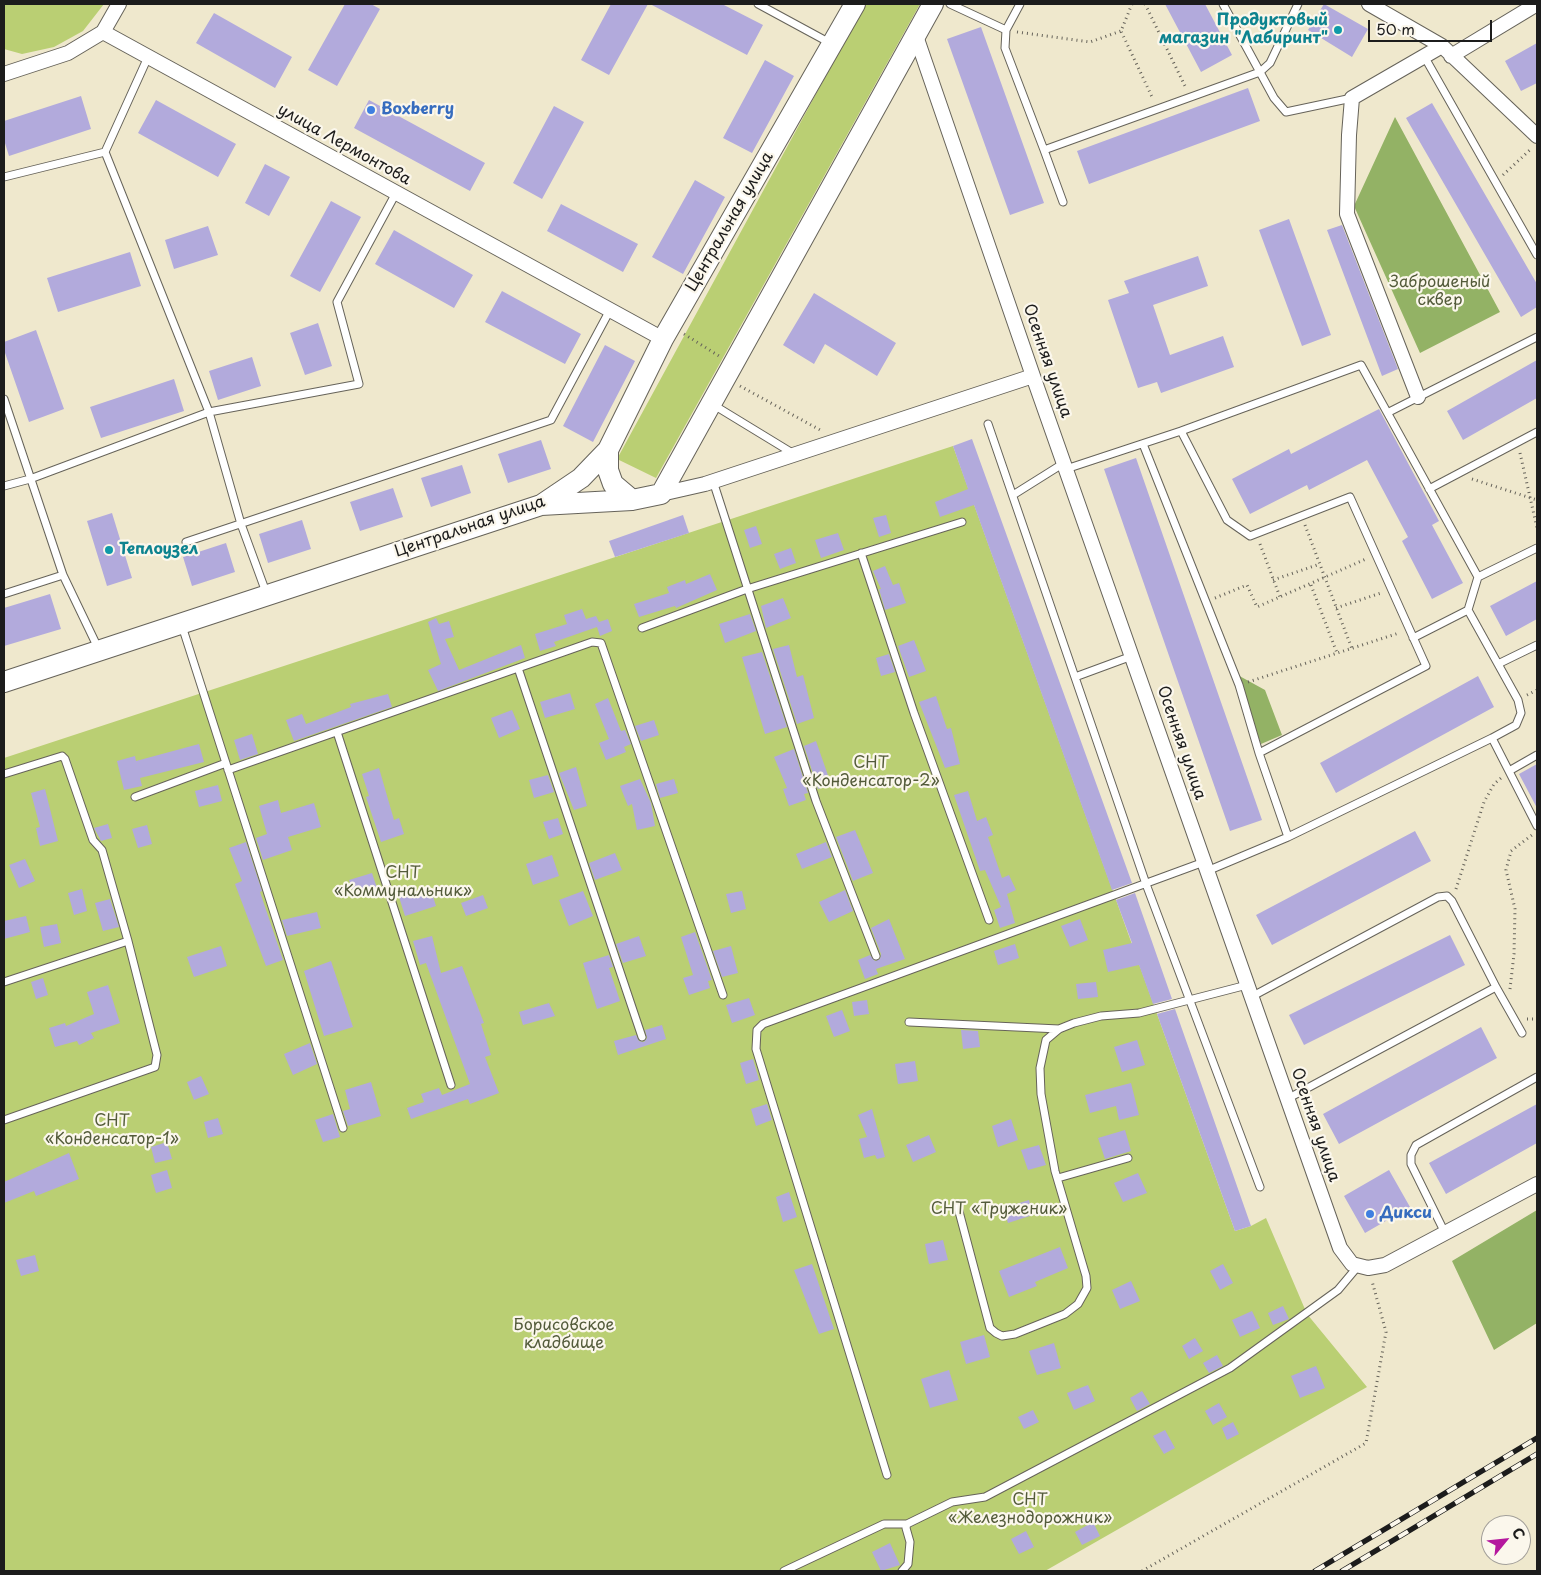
<!DOCTYPE html>
<html>
<head>
<meta charset="utf-8">
<style>
	body { margin:0 }
	#map { position:relative; width:1541px; height:1575px; overflow:hidden; background:#efe8cd; font-family:"Playpen Sans",sans-serif }
	canvas { display:block }
	.frame { position:absolute; inset:0; border:5px solid #1c1c1c; pointer-events:none }
	.north { position:absolute; left:1481px; top:1515px; width:50px; height:50px; box-sizing:border-box; background:#fbf7ec; border:1px solid #a29f99; border-radius:50%; rotate:62deg; font-size:14px; font-weight:700; line-height:20px; text-align:center; color:#1c1c1c }
	.north::after { content:''; display:block; margin:auto; width:18px; height:22px; background:#b5179e; clip-path:polygon(50% 0,100% 100%,50% 72%,0 100%) }
	.scale { position:absolute; left:1368px; top:20px; width:124px; height:22px; box-sizing:border-box; border:2px solid #1c1c1c; border-top:0; padding-left:6px; font-size:15px; line-height:18px; white-space:nowrap; color:#1c1c1c; -webkit-text-stroke:4px #fbf7ec; paint-order:stroke }
</style>
</head>
<body>
<div id="map">
<canvas width="1541" height="1575"></canvas>
<div class="frame"></div>
<div class="north">С</div>
<div class="scale">50 m</div>
</div>
<script>
const c = document.querySelector('canvas').getContext('2d');
c.lineJoin = 'round';
function fill(path, color) { c.fillStyle = color; c.fill(path, 'evenodd'); }
const shape = rows => new Path2D(rows.map(r => 'M' + r).join(''));
function trace(path, color, width, dash) { c.strokeStyle = color; c.lineWidth = width; c.lineCap = dash ? 'butt' : 'round'; c.setLineDash(dash || []); c.stroke(path); }
function drawText(font, color, halo, rows, align = 'center') {
  c.font = font + ' "Playpen Sans",sans-serif'; c.lineWidth = 4.5; c.setLineDash([]); c.textBaseline = 'middle'; c.strokeStyle = halo; c.fillStyle = color; for (const [text, x, y, turn = 0] of rows) {
    c.save(); c.translate(x, y); c.rotate((+turn || 0) * Math.PI / 180); c.textAlign = isNaN(turn) ? turn : align; if (halo) c.strokeText(text, 0, 0); c.fillText(text, 0, 0); c.restore();
  }
}
fill(shape([
	[4,4,104,4,83,31,54,47,22,54,4,49],
	[865,4,920,4,656,478,617,459],
	[953,446,1235,1231,1251,1226,1266,1218,1307,1314,1367,1387,1045,1571,4,1571,4,758]
]), '#bacf73');
fill(shape([
	[1395,117,1500,312,1420,353,1354,206],
	[1234,673,1265,690,1282,735,1261,744],
	[1537,1210,1537,1323,1494,1350,1452,1261]
]), '#93b265');
fill(shape([
	[345,4,371,4,380,9,337,86,308,70],
	[611,4,648,4,609,75,581,60],
	[650,4,722,4,763,25,747,55],
	[1165,4,1205,4,1232,55,1201,72],
	[1324,4,1368,29,1352,57,1308,30],
	[214,13,292,57,275,88,196,43],
	[981,27,1044,203,1010,215,947,39],
	[1537,43,1537,83,1521,91,1505,61],
	[765,60,794,76,752,153,723,138],
	[1248,88,1260,121,1089,184,1077,151],
	[81,96,91,129,9,156,4,140,4,121],
	[156,100,236,144,218,177,138,133],
	[369,100,485,163,470,191,354,128],
	[1432,103,1537,284,1537,307,1521,317,1406,118],
	[554,106,584,122,542,199,513,183],
	[265,164,290,177,269,216,245,203],
	[695,180,725,197,683,274,652,257],
	[331,201,361,217,320,292,290,276],
	[561,204,638,244,623,272,547,231],
	[1289,219,1331,335,1302,346,1259,230],
	[1342,225,1398,369,1382,376,1327,230],
	[208,226,218,255,174,269,165,240],
	[394,230,473,275,454,308,375,264],
	[130,252,141,286,58,312,47,278],
	[1198,256,1208,286,1153,305,1170,355,1223,336,1234,367,1161,393,1157,382,1138,388,1108,300,1129,293,1124,281],
	[502,291,581,334,565,364,485,322],
	[814,293,896,343,877,376,825,344,814,364,783,345],
	[318,323,332,366,305,375,290,333],
	[36,330,64,409,29,422,4,350,4,342],
	[605,345,635,361,593,442,563,426],
	[252,357,261,386,218,400,209,371],
	[1537,360,1537,398,1463,440,1447,411],
	[174,379,184,411,101,438,90,407],
	[1379,409,1439,521,1432,525,1463,583,1432,599,1402,541,1408,537,1367,460,1309,490,1307,485,1250,514,1232,479,1289,449,1291,454],
	[972,439,1132,883,1112,890,974,505,940,517,935,502,968,489,953,446],
	[541,440,551,469,508,483,498,454],
	[1136,458,1262,820,1230,831,1104,469],
	[462,465,471,493,431,507,421,478],
	[393,488,403,517,360,531,350,502],
	[112,513,132,578,107,586,87,521],
	[683,515,689,533,615,557,609,541],
	[886,515,891,533,879,537,873,518],
	[302,520,311,549,268,563,259,534],
	[756,526,762,544,750,548,744,530],
	[838,533,844,550,821,558,815,540],
	[226,543,235,572,192,586,183,557],
	[791,548,796,563,780,569,774,554],
	[885,566,893,585,899,583,906,603,885,610,879,589,881,589,873,571],
	[710,574,717,590,676,608,675,606,639,617,634,604,669,593,667,587,685,580,686,584],
	[1537,581,1537,619,1506,636,1490,606],
	[50,594,61,629,4,646,4,608],
	[783,598,791,618,766,628,761,606],
	[582,609,586,619,596,616,599,622,608,619,612,631,600,636,597,627,554,642,556,646,540,651,535,634,567,624,564,615],
	[750,614,756,631,725,643,719,624],
	[436,618,439,624,449,621,454,637,445,639,459,670,521,645,525,658,438,691,428,670,441,664,428,622],
	[914,640,926,671,909,677,898,646],
	[789,645,797,677,803,675,814,718,797,724,773,649],
	[762,652,787,727,765,734,742,657],
	[889,654,895,672,881,676,876,658],
	[1478,676,1494,707,1336,793,1320,763],
	[570,693,575,709,545,718,540,702],
	[388,694,392,707,294,741,286,720,302,714,306,724,351,707,350,704],
	[936,696,947,729,951,728,960,764,945,768,919,702],
	[608,698,621,731,625,730,631,744,624,747,626,752,606,760,599,743,609,739,595,704],
	[512,710,520,729,499,738,491,718],
	[654,720,659,735,641,741,635,726],
	[252,734,258,754,240,760,234,740],
	[816,741,831,784,818,789,804,746],
	[199,744,204,762,140,778,142,786,124,790,117,761,135,756,136,761],
	[794,749,808,793,804,794,806,800,789,806,783,789,787,788,774,757],
	[1537,764,1537,808,1519,774],
	[576,767,587,806,574,810,559,773],
	[379,768,394,820,399,818,404,834,381,842,366,797,369,796,362,774],
	[548,775,554,792,534,798,529,780],
	[640,779,651,803,655,826,637,830,632,804,628,806,620,786],
	[674,779,678,793,660,798,656,784],
	[218,785,222,801,199,807,195,791],
	[45,789,58,841,40,846,36,828,40,827,31,793],
	[968,791,977,821,986,817,993,835,988,837,1002,878,1009,875,1016,890,1007,894,1015,923,1000,928,994,910,1001,907,985,870,980,871,954,795],
	[278,800,281,813,314,803,321,827,288,837,292,850,263,860,256,838,267,834,259,806],
	[558,818,563,834,549,839,543,822],
	[108,824,112,838,101,841,94,828],
	[147,825,152,844,138,848,132,829],
	[855,830,873,873,853,881,836,837],
	[1415,831,1431,861,1272,945,1256,915],
	[246,842,262,891,260,892,283,960,266,966,235,884,242,881,229,848],
	[826,842,832,857,802,869,796,854],
	[615,853,622,870,595,880,589,863],
	[552,855,559,876,533,885,526,864],
	[25,859,35,881,19,888,9,865],
	[372,873,377,888,354,895,349,880],
	[430,887,436,906,405,916,399,897],
	[82,889,87,911,74,915,68,893],
	[845,890,853,911,829,922,819,902],
	[583,891,593,916,569,926,559,900],
	[742,891,746,909,731,913,726,894],
	[1135,893,1172,999,1153,1004,1139,965,1108,972,1103,950,1132,943,1116,900],
	[483,895,488,908,466,916,461,903],
	[110,899,119,927,103,931,95,903],
	[317,912,321,928,287,936,282,920],
	[26,916,30,932,4,939,4,921],
	[889,919,905,959,876,969,878,974,865,979,858,960,870,955,875,961,880,959,881,954,871,928],
	[1080,919,1088,940,1070,947,1061,926],
	[57,924,61,943,44,947,40,927],
	[695,932,712,980,708,981,710,988,689,995,683,978,693,975,681,937],
	[1450,935,1465,965,1304,1045,1289,1015],
	[432,936,441,973,462,966,484,1023,481,1024,491,1055,485,1057,499,1093,470,1104,468,1099,411,1119,407,1108,424,1102,421,1094,439,1088,442,1095,470,1084,426,963,420,965,413,941],
	[639,936,646,956,623,963,616,944],
	[1015,944,1019,958,998,965,994,951],
	[221,946,227,966,194,977,187,957],
	[731,946,738,973,722,977,713,951],
	[609,955,613,967,609,968,620,1001,597,1009,583,963],
	[331,961,353,1027,324,1036,304,971],
	[43,978,48,995,36,999,31,982],
	[1096,982,1098,997,1078,999,1076,984],
	[108,985,120,1023,91,1033,94,1038,79,1045,77,1041,55,1047,49,1028,65,1023,66,1026,94,1014,87,992],
	[749,998,755,1015,732,1023,726,1005],
	[867,1000,869,1014,854,1016,852,1002],
	[549,1003,555,1016,523,1025,519,1012],
	[1175,1009,1251,1226,1235,1231,1157,1014],
	[842,1010,850,1031,834,1037,826,1016],
	[662,1025,666,1039,618,1055,614,1041,636,1035,639,1041,644,1042,647,1038,645,1030],
	[1481,1027,1497,1058,1339,1144,1323,1114],
	[961,1030,978,1031,980,1047,963,1049],
	[1137,1040,1145,1065,1122,1072,1114,1047],
	[310,1043,317,1064,293,1075,284,1054],
	[753,1059,759,1080,746,1084,740,1063],
	[915,1061,918,1081,898,1084,895,1064],
	[201,1076,209,1094,194,1100,187,1082],
	[371,1082,381,1116,348,1126,343,1111,350,1109,345,1090],
	[1131,1083,1139,1115,1119,1120,1116,1106,1090,1113,1085,1095],
	[767,1104,772,1120,756,1126,751,1109],
	[1537,1104,1537,1143,1446,1194,1429,1163],
	[872,1109,885,1157,877,1159,875,1155,864,1158,859,1139,867,1137,858,1115],
	[333,1114,340,1137,323,1142,315,1120],
	[218,1118,223,1134,208,1138,204,1122],
	[1011,1119,1018,1140,998,1147,992,1126],
	[1125,1130,1131,1151,1105,1159,1098,1138],
	[929,1135,936,1152,913,1162,906,1145],
	[167,1142,172,1159,155,1163,151,1147],
	[1039,1145,1046,1165,1028,1170,1021,1150],
	[69,1153,79,1179,36,1196,34,1191,4,1203,4,1182],
	[167,1170,172,1188,156,1193,151,1175],
	[1389,1170,1410,1207,1365,1233,1344,1196],
	[1138,1173,1147,1193,1123,1202,1114,1183],
	[789,1192,797,1217,783,1222,776,1197],
	[1029,1200,1033,1215,1008,1223,1003,1208],
	[943,1240,948,1260,929,1264,925,1244],
	[1060,1247,1068,1268,1035,1282,1037,1286,1009,1297,999,1271],
	[35,1255,39,1271,21,1276,16,1260],
	[812,1264,834,1329,819,1334,794,1270],
	[1223,1264,1233,1283,1220,1290,1210,1271],
	[1131,1281,1140,1301,1120,1309,1112,1290],
	[1283,1306,1289,1319,1273,1325,1268,1313],
	[1252,1311,1260,1328,1240,1337,1232,1320],
	[984,1335,990,1357,966,1364,960,1342],
	[1195,1338,1203,1351,1189,1359,1182,1346],
	[1054,1343,1061,1368,1037,1375,1029,1351],
	[1217,1355,1223,1366,1209,1373,1203,1363],
	[1316,1366,1325,1388,1300,1398,1291,1376],
	[949,1370,958,1400,930,1408,921,1379],
	[1088,1385,1095,1401,1074,1410,1067,1393],
	[1142,1391,1150,1404,1137,1411,1130,1398],
	[1219,1403,1227,1417,1213,1425,1205,1411],
	[1033,1410,1039,1422,1024,1429,1018,1417],
	[1233,1422,1239,1434,1227,1440,1222,1428],
	[1165,1430,1175,1448,1164,1454,1153,1436],
	[1093,1522,1100,1536,1082,1545,1075,1532],
	[1026,1531,1034,1547,1019,1554,1011,1539],
	[890,1543,900,1565,881,1571,872,1552]
]), '#b2aadc');
const lane = shape([
	[758,4,830,43],
	[950,4,1006,30],
	[1020,4,1006,30,1005,48,1044,150,1260,72,1270,63,1298,4],
	[1223,4,1274,98,1286,112,1352,98],
	[1424,56,1537,255],
	[1044,150,1063,202],
	[105,152,209,412,241,524,267,595],
	[4,177,105,152,148,57],
	[4,399,63,575,99,650],
	[712,404,794,454],
	[1389,412,1537,337],
	[988,424,1146,884,1260,1187],
	[1181,431,1361,365,1478,577,1468,610],
	[1143,444,1239,685,1259,753],
	[1066,469,1181,431,1227,520,1250,536,1350,497,1426,666,1259,753,1288,837],
	[713,481,816,801,876,956],
	[4,486,30,479,209,412,359,384,337,302,396,193],
	[1429,489,1537,432],
	[1013,495,1064,463],
	[186,542,551,420,610,310],
	[861,553,914,713,989,920],
	[1478,577,1537,548],
	[4,594,63,575],
	[182,626,343,1128],
	[642,628,747,589,962,522],
	[1413,638,1468,610,1498,664,1537,645],
	[518,668,642,1037],
	[1075,677,1132,656],
	[337,732,451,1085],
	[1492,738,1516,725,1521,713,1518,700,1498,664],
	[228,770,592,642,601,643,723,995],
	[1509,771,1537,755],
	[4,774,62,756,65,759,93,840,102,850,128,941,157,1055,155,1067,4,1120],
	[135,797,226,763],
	[1207,871,1288,837,1492,738,1537,826],
	[4,982,128,941],
	[1496,987,1522,1033],
	[1251,997,1438,897,1447,896,1452,901,1496,987,1287,1099],
	[909,1022,1059,1029],
	[1058,1178,1128,1158],
	[957,1204,990,1328,996,1333,1002,1336,1015,1334,1065,1314,1078,1304,1087,1288,1086,1276,1055,1171,1041,1094,1040,1068,1046,1040,1059,1029,1074,1023,1101,1016,1139,1013,1247,985],
	[1445,1233,1411,1164,1411,1155,1416,1145,1537,1077],
	[887,1475,756,1049,757,1030,763,1024,1204,862],
	[784,1571,884,1524,907,1524],
	[902,1571,908,1564,910,1542,906,1528,907,1524,952,1502,985,1497,1230,1368,1338,1290,1359,1265]
]);
const street = shape([
	[1369,4,1442,46,1352,98,1349,135,1347,214,1418,397],
	[103,32,119,4],
	[916,36,1033,376,1340,1248,1352,1264,1368,1268,1385,1265,1537,1184],
	[1442,46,1537,136],
	[1451,56,1537,4],
	[4,74,68,53,103,32,663,339],
	[661,494,705,484,1033,376]
]);
const secondary = shape([
	[608,450,608,470,613,484,632,500],
	[541,505,632,500,661,494,933,4],
	[4,682,541,505,581,478,608,450,663,339,855,4]
]);
trace(lane, '#66635a', 9);
trace(street, '#66635a', 16);
trace(secondary, '#66635a', 22);
trace(shape([
	[1132,4,1121,31,1153,99],
	[1145,4,1186,88],
	[1017,32,1090,42,1121,31],
	[1503,175,1532,148],
	[684,334,719,356],
	[740,386,822,431],
	[1520,453,1537,528],
	[1472,479,1537,500],
	[1305,525,1352,649],
	[1260,544,1280,597],
	[1273,580,1320,564],
	[1311,585,1337,653],
	[1215,598,1247,585,1257,607,1366,559],
	[1336,608,1381,593],
	[1248,682,1399,633],
	[1527,695,1537,690],
	[1456,889,1484,802,1494,784,1501,778],
	[1510,989,1514,954,1515,909,1506,870,1511,851,1532,835],
	[1527,1019,1537,1019],
	[1142,1571,1366,1443,1386,1332,1372,1281]
]), '#66635a', 3, [1, 4]);
trace(lane, '#fff', 7);
trace(street, '#fff', 14);
trace(secondary, '#fff', 20);
const rail = shape([
	[1315,1571,1537,1438],
	[1342,1571,1537,1454]
]);
trace(rail, '#1c1c1c', 5.5);
trace(rail, '#fbf7ec', 4, [11]);
for (const [x, y, r, color] of [
	[1338,30,5,"#0f9aa8"],
	[371,110,5,"#3f7fe0"],
	[109,550,5,"#0f9aa8"],
	[1370,1214,5,"#3f7fe0"]
]) { const dot = new Path2D(); dot.arc(x, y, r, 0, 2 * Math.PI); c.fillStyle = color; c.fill(dot); trace(dot, '#fbf7ec', 2); }
drawText('bold 16px', '#0d838f', '#fbf7ec', [
	["Продуктовый",1328,21],
	["магазин \"Лабиринт\"",1328,39],
	["Теплоузел",119,550,"left"]
], 'right');
drawText('bold 16px', '#366cbe', '#fbf7ec', [
	["Boxberry",381,110],
	["Дикси",1380,1214]
], 'left');
drawText('16px', '#1c1c1c', '#fbf7ec', [
	["улица Лермонтова",344,145,29],
	["Центральная улица",730,222,-60],
	["Осенняя улица",1047,361,71],
	["Центральная улица",470,527,-19],
	["Осенняя улица",1181,743,71],
	["Осенняя улица",1315,1125,71]
]);
drawText('16px', '#535b3a', '#fbf7ec', [
	["Заброшеный",1440,283],
	["сквер",1440,301],
	["СНТ",871,764],
	["«Конденсатор-2»",871,782],
	["СНТ",403,874],
	["«Коммунальник»",403,892],
	["СНТ",112,1122],
	["«Конденсатор-1»",112,1140],
	["СНТ «Труженик»",999,1210],
	["Борисовское",564,1326],
	["кладбище",564,1344],
	["СНТ",1030,1501],
	["«Железнодорожник»",1030,1519]
]);
</script>
</body>
</html>
